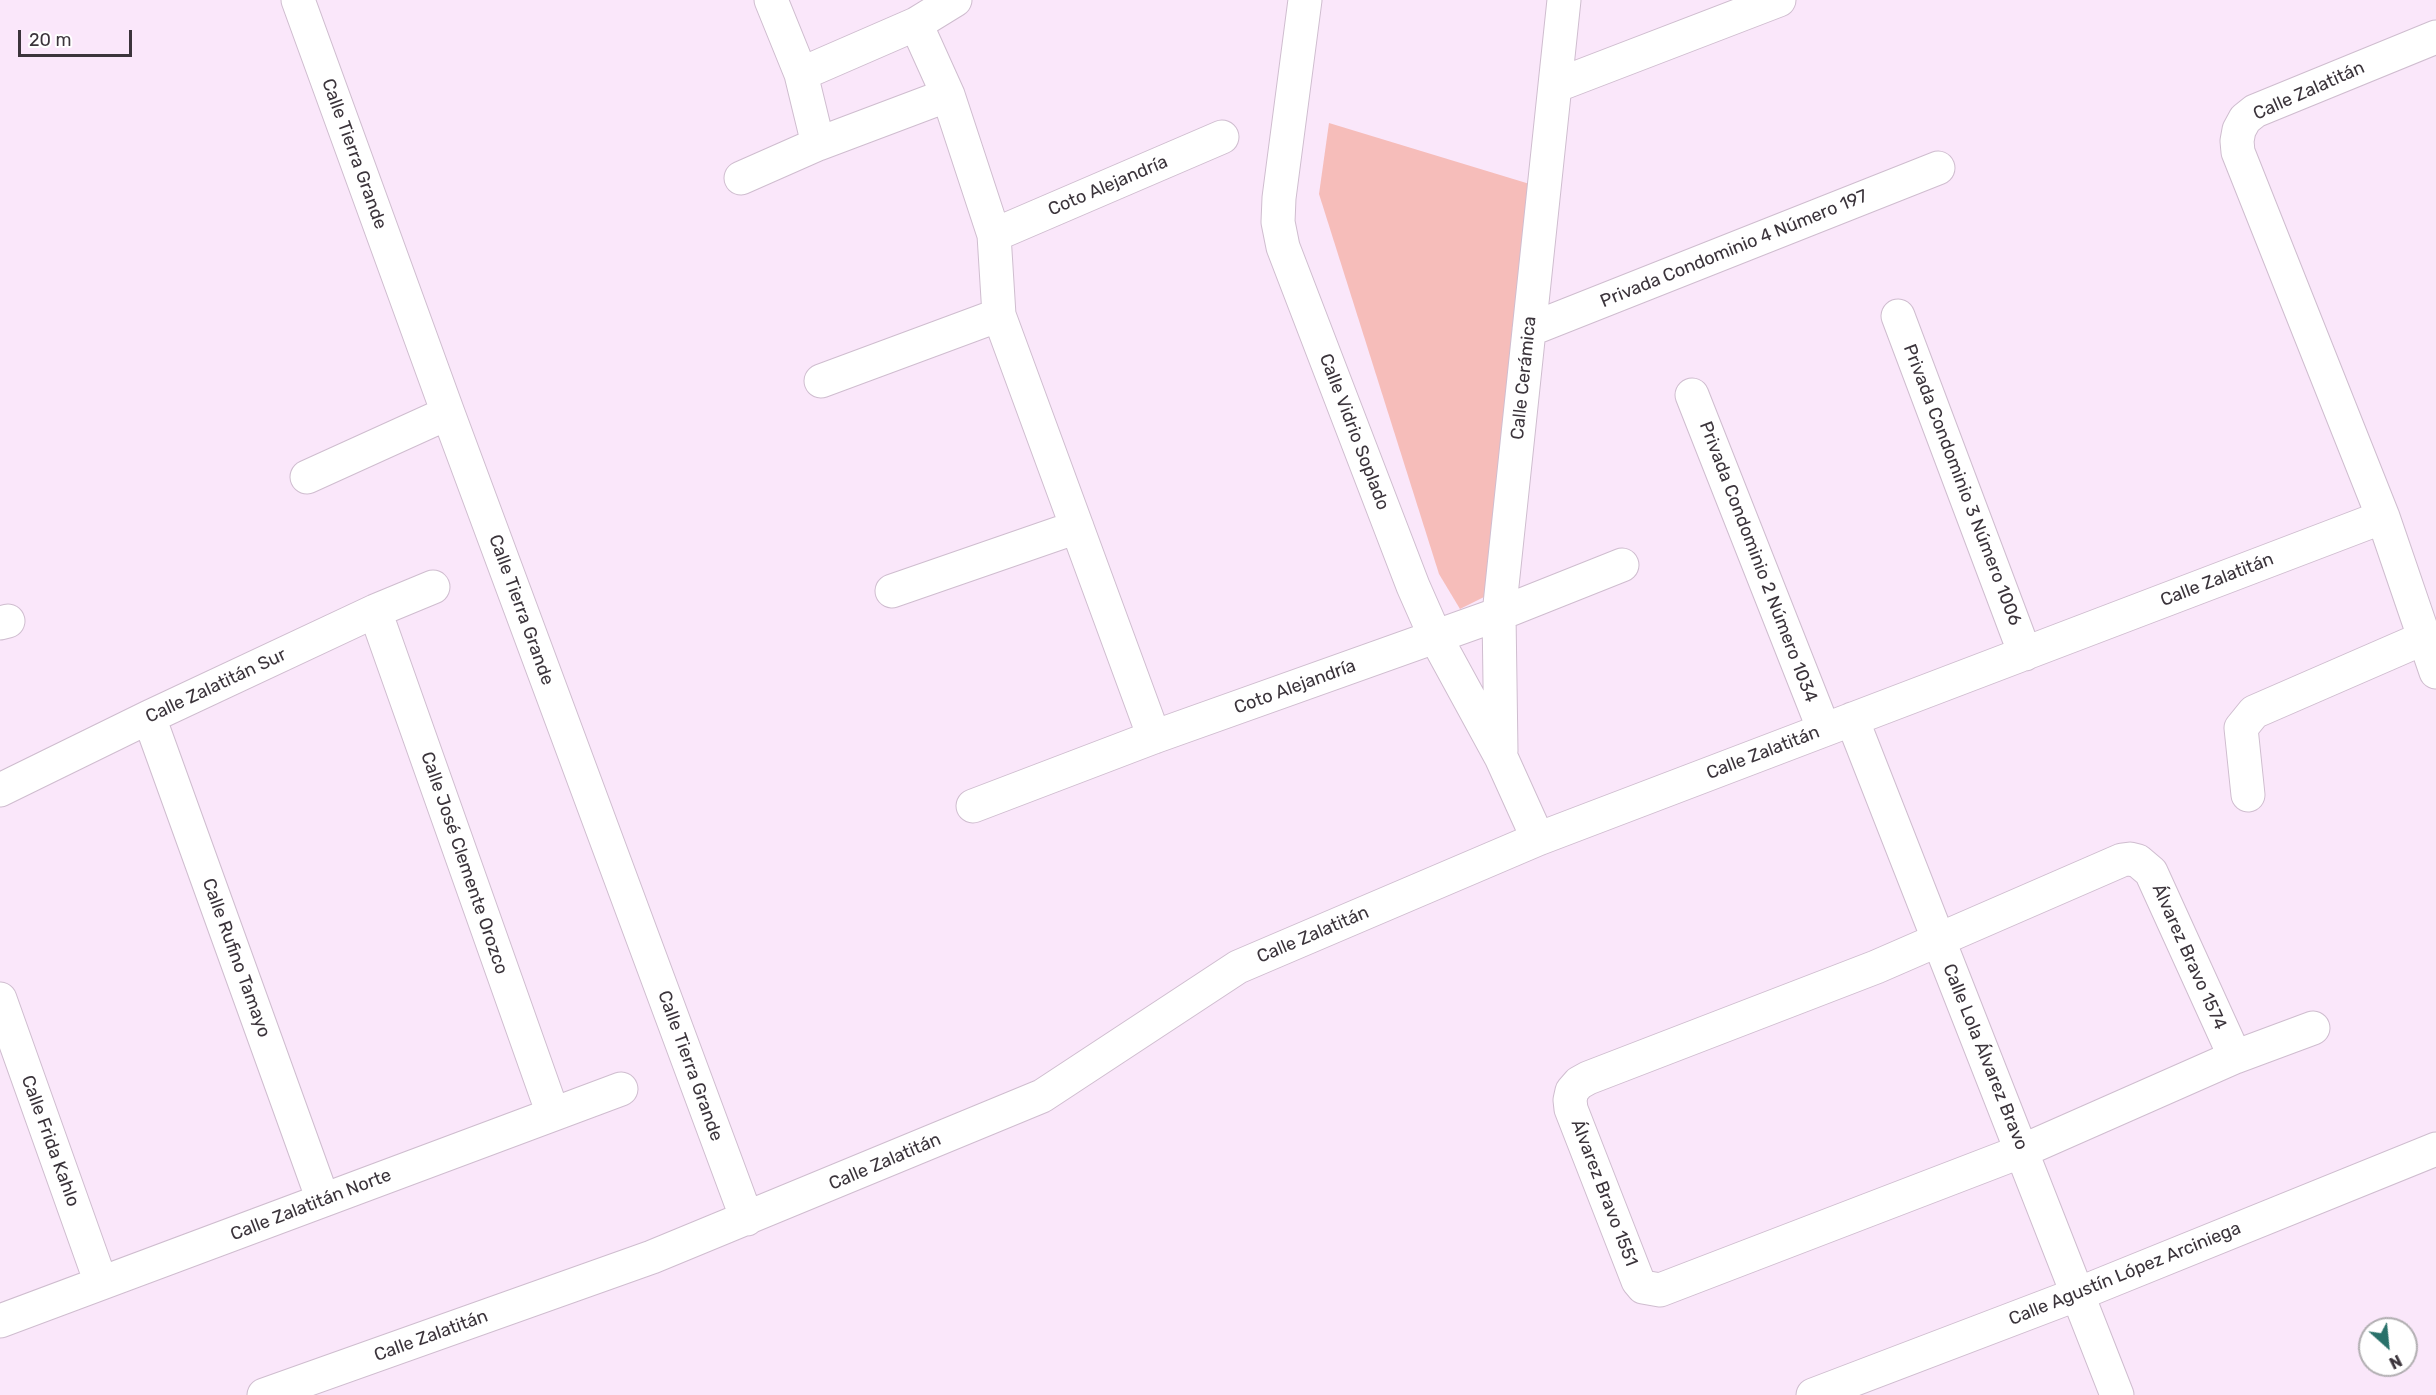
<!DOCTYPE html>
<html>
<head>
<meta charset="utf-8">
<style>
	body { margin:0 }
	#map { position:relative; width:2436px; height:1395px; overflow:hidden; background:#fae7fa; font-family:Rubik,sans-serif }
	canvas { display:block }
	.north { position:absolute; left:2358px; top:1317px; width:60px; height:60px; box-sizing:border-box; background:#fff; border:2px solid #b1aeb1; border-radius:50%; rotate:153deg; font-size:16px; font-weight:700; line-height:24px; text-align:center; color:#3b343b }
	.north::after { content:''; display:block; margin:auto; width:21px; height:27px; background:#29716a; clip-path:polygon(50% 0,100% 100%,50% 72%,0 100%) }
	.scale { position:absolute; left:18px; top:30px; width:114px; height:27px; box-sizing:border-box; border:3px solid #3b343b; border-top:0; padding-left:8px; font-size:18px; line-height:21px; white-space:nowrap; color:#3b343b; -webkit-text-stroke:4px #fff; paint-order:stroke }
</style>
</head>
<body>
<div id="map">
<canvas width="2436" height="1395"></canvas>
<div class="north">N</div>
<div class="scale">20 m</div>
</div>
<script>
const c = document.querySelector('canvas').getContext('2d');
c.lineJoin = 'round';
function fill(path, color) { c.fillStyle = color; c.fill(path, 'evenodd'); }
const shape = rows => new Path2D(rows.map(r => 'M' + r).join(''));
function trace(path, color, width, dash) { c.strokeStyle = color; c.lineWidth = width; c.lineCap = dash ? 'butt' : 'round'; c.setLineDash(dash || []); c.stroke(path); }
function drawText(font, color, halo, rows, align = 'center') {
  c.font = font + ' Rubik,sans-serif'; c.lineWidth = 6; c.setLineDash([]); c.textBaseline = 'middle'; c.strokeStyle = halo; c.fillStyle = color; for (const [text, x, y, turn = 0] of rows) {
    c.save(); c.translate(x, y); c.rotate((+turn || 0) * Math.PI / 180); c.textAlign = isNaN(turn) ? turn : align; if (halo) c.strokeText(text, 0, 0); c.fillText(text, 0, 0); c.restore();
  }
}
fill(shape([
	[1329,123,1533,185,1494,592,1460,609,1439,574,1319,194]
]), '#f6bdba');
const minor = shape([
	[298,0,448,413,747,1219],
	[771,0,801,74,818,144],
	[1305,0,1279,198,1278,222,1283,247,1413,586,1435,636,1501,757,1538,839],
	[916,24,948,95,994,235,999,315,1154,737],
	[2436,37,2255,111,2245,119,2239,130,2237,141,2238,152,2383,517,2436,672],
	[801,74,916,24,955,0],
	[1555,86,1779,0],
	[741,178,818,144,948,95],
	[994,235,1222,137],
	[1898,316,2025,654],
	[1529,330,1938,168],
	[821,381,999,315],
	[1692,395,1824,730],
	[307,477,448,413],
	[892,591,1077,527],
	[375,611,553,1114],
	[0,623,8,621],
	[149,717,323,1200],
	[1852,719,2117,1395],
	[1501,751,1499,614,1564,0],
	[0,790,149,717,375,611,433,587],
	[2248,795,2241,728,2254,712,2424,638],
	[973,806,1154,737,1499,614,1622,565],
	[0,999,101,1283],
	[2235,1057,2151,872,2138,861,2130,859,2122,860,1876,967,1588,1078,1579,1083,1572,1091,1570,1100,1571,1109,1638,1281,1643,1287,1660,1290,2022,1151,2235,1057,2313,1028],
	[0,1321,621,1089],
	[264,1395,652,1257,1042,1096,1238,967,1538,839,2383,517],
	[1813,1395,2078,1294,2436,1149]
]);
trace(minor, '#cfbdcf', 35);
trace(minor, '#fff', 33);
drawText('18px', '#3b343b', '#fff', [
	["Calle Zalatitán",2309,91,-24],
	["Calle Tierra Grande",354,154,70],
	["Coto Alejandría",1108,186,-23],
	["Privada Condominio 4 Número 197",1734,249,-22],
	["Calle Cerámica",1524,378,-84],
	["Calle Vidrio Soplado",1354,432,69],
	["Privada Condominio 3 Número 1006",1962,485,69],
	["Privada Condominio 2 Número 1034",1758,562,69],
	["Calle Zalatitán",2217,580,-21],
	["Calle Tierra Grande",521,610,70],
	["Calle Zalatitán Sur",216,686,-25],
	["Coto Alejandría",1295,687,-20],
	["Calle Zalatitán",1763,753,-21],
	["Calle José Clemente Orozco",464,863,71],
	["Calle Zalatitán",1313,935,-23],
	["Álvarez Bravo 1574",2189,957,66],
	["Calle Rufino Tamayo",236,958,70],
	["Calle Lola Álvarez Bravo",1985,1057,68],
	["Calle Tierra Grande",690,1066,70],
	["Calle Frida Kahlo",50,1141,70],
	["Calle Zalatitán",885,1162,-23],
	["Álvarez Bravo 1551",1604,1193,69],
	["Calle Zalatitán Norte",311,1205,-21],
	["Calle Agustín López Arciniega",2125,1274,-22],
	["Calle Zalatitán",431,1336,-20]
]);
</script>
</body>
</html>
